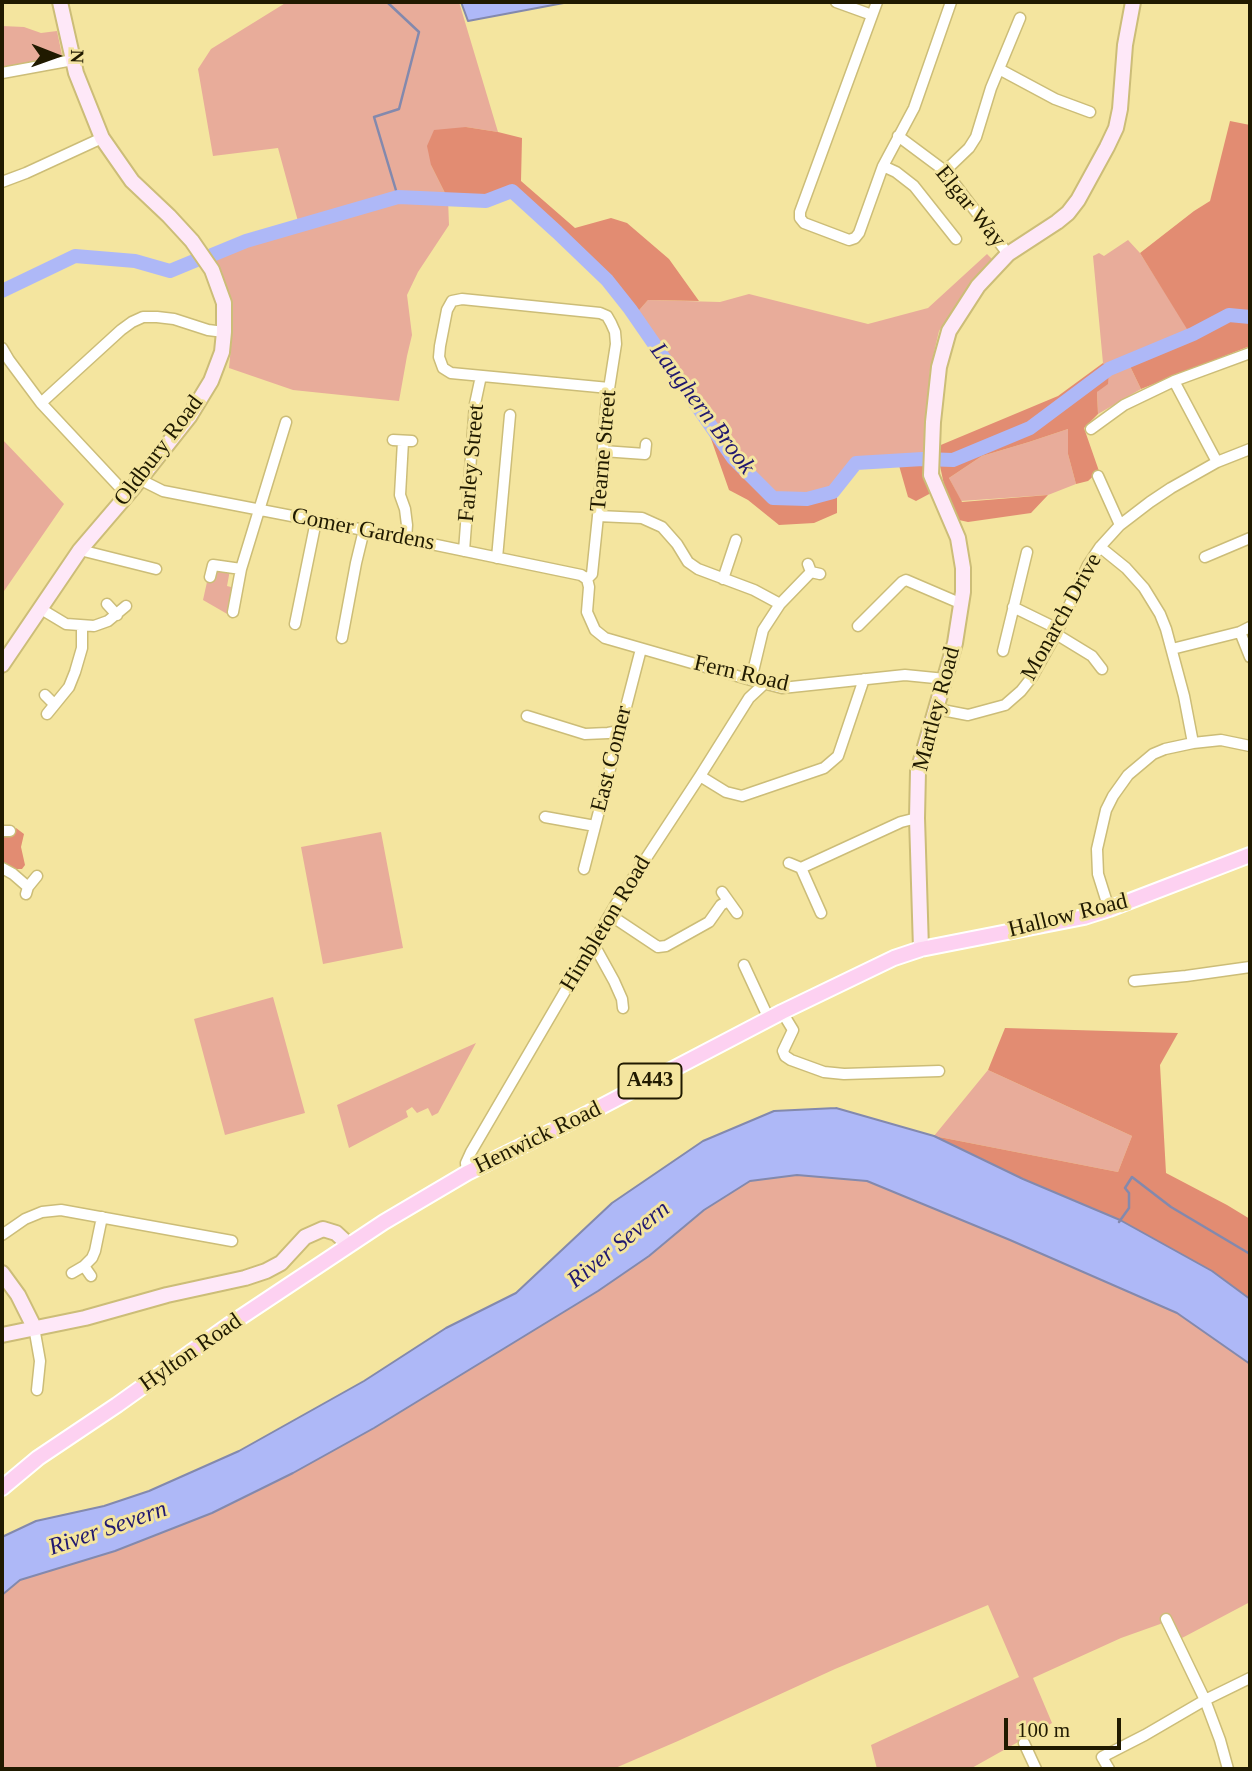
<!DOCTYPE html>
<html>
<head>
<meta charset="utf-8">
<style>
	body { margin:0 }
	#map { position:relative; width:1252px; height:1771px; overflow:hidden; background:#f4e59f; font-family:Georgia,serif }
	canvas { display:block }
	.frame { position:absolute; inset:0; border:4px solid #201a00; pointer-events:none }
	.north { position:absolute; left:21px; top:21px; width:70px; height:70px; -webkit-text-stroke:5px #f4e59f; paint-order:stroke; rotate:91deg; font-size:19px; font-weight:700; line-height:28px; text-align:center; color:#201a00 }
	.north::after { content:''; display:block; margin:auto; width:24px; height:32px; background:#201a00; clip-path:polygon(50% 0,100% 100%,50% 72%,0 100%) }
	.scale { position:absolute; left:1004px; top:1718px; width:117px; height:32px; box-sizing:border-box; border:4px solid #201a00; border-top:0; padding-left:9px; font-size:21px; line-height:24px; white-space:nowrap; color:#201a00; -webkit-text-stroke:5px #f4e59f; paint-order:stroke }
</style>
</head>
<body>
<div id="map">
<canvas width="1252" height="1771"></canvas>
<div class="frame"></div>
<div class="north">N</div>
<div class="scale">100 m</div>
</div>
<script>
const c = document.querySelector('canvas').getContext('2d');
c.lineJoin = 'round';
function fill(path, color) { c.fillStyle = color; c.fill(path, 'evenodd'); }
const shape = rows => new Path2D(rows.map(r => 'M' + r).join(''));
function trace(path, color, width, dash) { c.strokeStyle = color; c.lineWidth = width; c.lineCap = dash ? 'butt' : 'round'; c.setLineDash(dash || []); c.stroke(path); }
function drawText(font, color, halo, rows, align = 'center') {
  c.font = font + ' Georgia,serif'; c.lineWidth = 6; c.setLineDash([]); c.textBaseline = 'middle'; c.strokeStyle = halo; c.fillStyle = color; for (const [text, x, y, turn = 0] of rows) {
    c.save(); c.translate(x, y); c.rotate((+turn || 0) * Math.PI / 180); c.textAlign = isNaN(turn) ? turn : align; if (halo) c.strokeText(text, 0, 0); c.fillText(text, 0, 0); c.restore();
  }
}
fill(shape([
	[287,2,459,2,498,132,466,127,431,165,448,199,449,225,418,272,407,295,412,335,407,356,399,401,293,390,229,368,232,336,229,294,212,255,246,241,299,225,278,148,213,156,198,69,211,49],
	[2,26,24,27,41,33,57,31,62,55,52,60,6,68,2,66],
	[1128,240,1140,253,1191,334,1128,362,1141,389,1098,414,1097,392,1109,369,1103,363,1093,256,1099,253,1104,256],
	[987,254,992,259,963,294,939,331,930,370,923,459,856,463,833,492,807,499,773,498,733,458,634,316,648,300,720,302,749,294,868,324,928,308],
	[1068,429,1068,454,1076,484,1048,495,961,501,949,478,982,456,1029,442],
	[2,439,64,504,2,594],
	[214,570,230,570,227,586,235,588,229,615,203,600,207,582,212,582],
	[381,832,403,948,323,964,301,847],
	[273,997,305,1113,225,1135,194,1019],
	[476,1043,438,1113,432,1116,428,1108,417,1113,412,1107,406,1111,408,1117,349,1148,337,1105],
	[988,1070,1132,1136,1118,1172,934,1136],
	[797,1175,867,1181,1010,1240,1177,1313,1250,1364,1250,1602,1182,1638,1163,1623,1121,1638,1033,1678,1052,1723,970,1769,877,1769,871,1745,1019,1677,988,1605,835,1669,678,1741,613,1769,2,1769,2,1595,20,1580,115,1551,293,1473,374,1428,598,1291,649,1256,704,1210,750,1181]
]), '#e8ac9a');
fill(shape([
	[1230,121,1250,125,1250,346,1141,389,1128,362,1190,334,1140,253,1194,211,1210,201],
	[466,127,498,132,522,138,521,181,575,228,611,218,627,223,669,259,699,301,648,300,634,316,607,280,557,232,512,192,486,201,448,199,431,165,427,146,434,130],
	[1103,363,1109,369,1108,384,1097,392,1098,414,1084,428,1099,471,1088,481,1076,484,1068,454,1068,429,1029,442,982,456,949,478,962,502,1048,495,1031,513,968,522,959,520,947,499,936,447,1058,396],
	[703,416,733,458,773,498,807,499,833,492,837,485,837,513,814,523,779,525,748,500,729,490],
	[923,459,931,493,916,501,908,497,898,462],
	[16,828,24,834,21,847,25,865,22,869,14,869,4,864,2,861,2,837,11,833],
	[1005,1028,1178,1033,1160,1065,1166,1173,1227,1205,1250,1219,1250,1299,1212,1271,934,1136,1118,1172,1132,1136,988,1070]
]), '#e28c72');
const water = shape([
	[461,2,569,2,468,21,461,2],
	[836,1108,934,1136,1023,1179,1120,1220,1212,1271,1250,1299,1250,1364,1177,1313,1010,1240,867,1181,797,1175,750,1181,704,1210,649,1256,598,1291,374,1428,293,1473,212,1513,115,1551,20,1580,2,1595,2,1537,36,1521,104,1506,149,1491,239,1451,364,1381,446,1328,516,1293,612,1203,703,1141,774,1111,836,1108]
]);
fill(water, '#aeb8f7');
trace(water, '#8389ad', 2);
trace(shape([
	[387,2,419,32,399,109,374,117,398,197],
	[1119,1222,1129,1208,1129,1193,1125,1188,1132,1177,1171,1207,1250,1254]
]), '#8389ad', 2.5);
trace(shape([
	[212,255,246,241,398,197,486,201,512,191,557,232,607,280,630,309,733,458,773,498,807,499,833,492,856,463,923,459,953,460,1030,428,1109,369,1193,334,1229,315,1250,317],
	[2,291,75,256,135,261,170,271,199,259]
]), '#aeb8f7', 14);
const street = shape([
	[836,2,872,15],
	[877,2,800,212,800,218,804,223,849,240,855,238,859,233,883,166,914,108,951,2],
	[999,69,1055,99,1090,112],
	[2,73,73,60],
	[898,136,945,171,1008,254],
	[883,166,896,172,914,186,956,239],
	[945,171,969,148,976,137,991,88,1020,18],
	[2,182,26,173,102,138],
	[2,348,9,360,41,403,127,495],
	[1174,381,1217,462],
	[41,403,121,330,132,322,143,317,157,317,174,319,208,330,224,332],
	[1091,429,1124,405,1174,381,1250,353],
	[393,440,412,441],
	[403,441,400,495,405,509,407,525,406,539],
	[603,451,645,454,646,444],
	[1098,476,1120,525],
	[139,479,163,491,364,530,581,575,587,579],
	[598,516,642,518,662,527,677,544,688,562,698,569,754,590,780,604],
	[1100,547,1126,568,1144,588,1160,614,1166,629,1184,696,1193,743],
	[80,550,156,569],
	[464,551,475,404,481,376],
	[1205,557,1250,538],
	[497,558,510,415],
	[808,564,811,572,820,574],
	[210,577,213,565,241,569],
	[587,579,592,574,598,516,606,408,616,344,615,332,611,323,607,316,600,313,462,299,452,301,447,310,440,346,439,357,443,368,451,373,609,388],
	[587,579,589,587,587,612,595,630,605,638,751,680,782,688,905,675,945,679],
	[723,579,736,540],
	[107,604,117,615],
	[1013,607,1058,629],
	[41,609,66,624,94,626,108,621,126,606],
	[233,612,241,569,286,422],
	[295,624,316,521],
	[858,626,902,582,906,580,962,604],
	[1240,632,1250,657],
	[1056,634,1092,656,1102,669],
	[342,638,356,563,364,530],
	[1172,649,1240,632,1250,627],
	[1003,651,1027,552],
	[751,680,763,630,780,604,811,572],
	[45,695,54,704],
	[937,709,968,715,1005,705,1021,691,1032,677,1056,634,1088,565,1100,547,1120,525,1150,502,1171,488,1217,462,1250,449],
	[47,714,69,687,75,672,82,648,82,626],
	[527,716,585,734,608,733,619,731],
	[700,776,726,792,742,796,824,768,838,756,864,679],
	[545,817,595,826],
	[2,831,10,831],
	[789,863,801,868,821,913],
	[2,868,13,874,28,887],
	[801,868,901,822,917,818],
	[584,869,641,649],
	[722,892,737,913],
	[26,894,28,887,37,876],
	[1109,909,1098,874,1097,849,1106,810,1113,796,1128,775,1153,754,1165,749,1193,743,1221,740,1250,746],
	[610,915,658,947,666,946,709,922,721,905,728,901],
	[593,943,614,981,622,999,623,1008],
	[744,965,769,1019],
	[1134,981,1186,976,1250,967],
	[782,1012,793,1030,783,1051,785,1056,791,1060,824,1072,844,1074,939,1071],
	[467,1173,466,1163,471,1152,616,904,700,776,749,698,764,684],
	[2,1235,25,1219,42,1212,61,1210,232,1241],
	[84,1266,91,1276],
	[72,1273,84,1266,92,1258,95,1251,102,1217],
	[34,1327,40,1361,37,1390],
	[1166,1619,1205,1700,1220,1740,1228,1769],
	[1024,1743,1036,1769],
	[1109,1769,1102,1757,1145,1735,1205,1700,1250,1678]
]);
const secondary = shape([
	[2,665,80,550,133,488,189,417,211,381,222,352,224,332,224,303,212,270,192,241,169,216,132,181,102,138,76,73,60,2],
	[921,949,917,818,918,771,955,643,963,592,963,568,958,538,931,475,933,422,939,367,949,331,978,286,1008,254,1057,222,1068,213,1078,200,1107,147,1116,128,1120,109,1125,45,1133,2],
	[2,1273,18,1295,34,1327],
	[2,1335,85,1318,167,1295,245,1278,266,1271,281,1263,305,1237,323,1229,336,1233,349,1245]
]);
const primary = shape([
	[2,1488,38,1458,117,1405,229,1325,384,1222,467,1173,589,1113,782,1012,894,958,921,949,1084,917,1109,909,1250,855]
]);
trace(street, '#ccbd78', 13);
trace(secondary, '#ccbd78', 18);
trace(primary, '#fff', 18);
trace(street, '#fff', 10);
trace(secondary, '#fee8f8', 14);
trace(primary, '#fdd1f1', 14);
for (const [x, y, w] of [
	[650,1081,63]
]) { const box = new Path2D(); box.roundRect(x - w / 2, y - 17.5, w, 35, 5); c.fillStyle = '#f4e59f'; c.fill(box); trace(box, '#201a00', 2); }
drawText('bold 21px', '#201a00', null, [
	["A443",650,1081]
]);
drawText('23px', '#201a00', '#f4e59f', [
	["Elgar Way",970,207,51],
	["Oldbury Road",159,451,-53],
	["Tearne Street",604,451,-85],
	["Farley Street",472,463,-85],
	["Comer Gardens",363,530,11],
	["Monarch Drive",1062,617,-61],
	["Fern Road",741,674,13],
	["Martley Road",937,709,-75],
	["East Comer",612,759,-76],
	["Hallow Road",1068,916,-14],
	["Himbleton Road",606,924,-59],
	["Henwick Road",538,1138,-26],
	["Hylton Road",191,1353,-35]
]);
drawText('italic 24px', '#20186f', '#f4e59f', [
	["Laughern Brook",702,409,53],
	["River Severn",619,1245,-39],
	["River Severn",108,1529,-19]
]);
</script>
</body>
</html>
